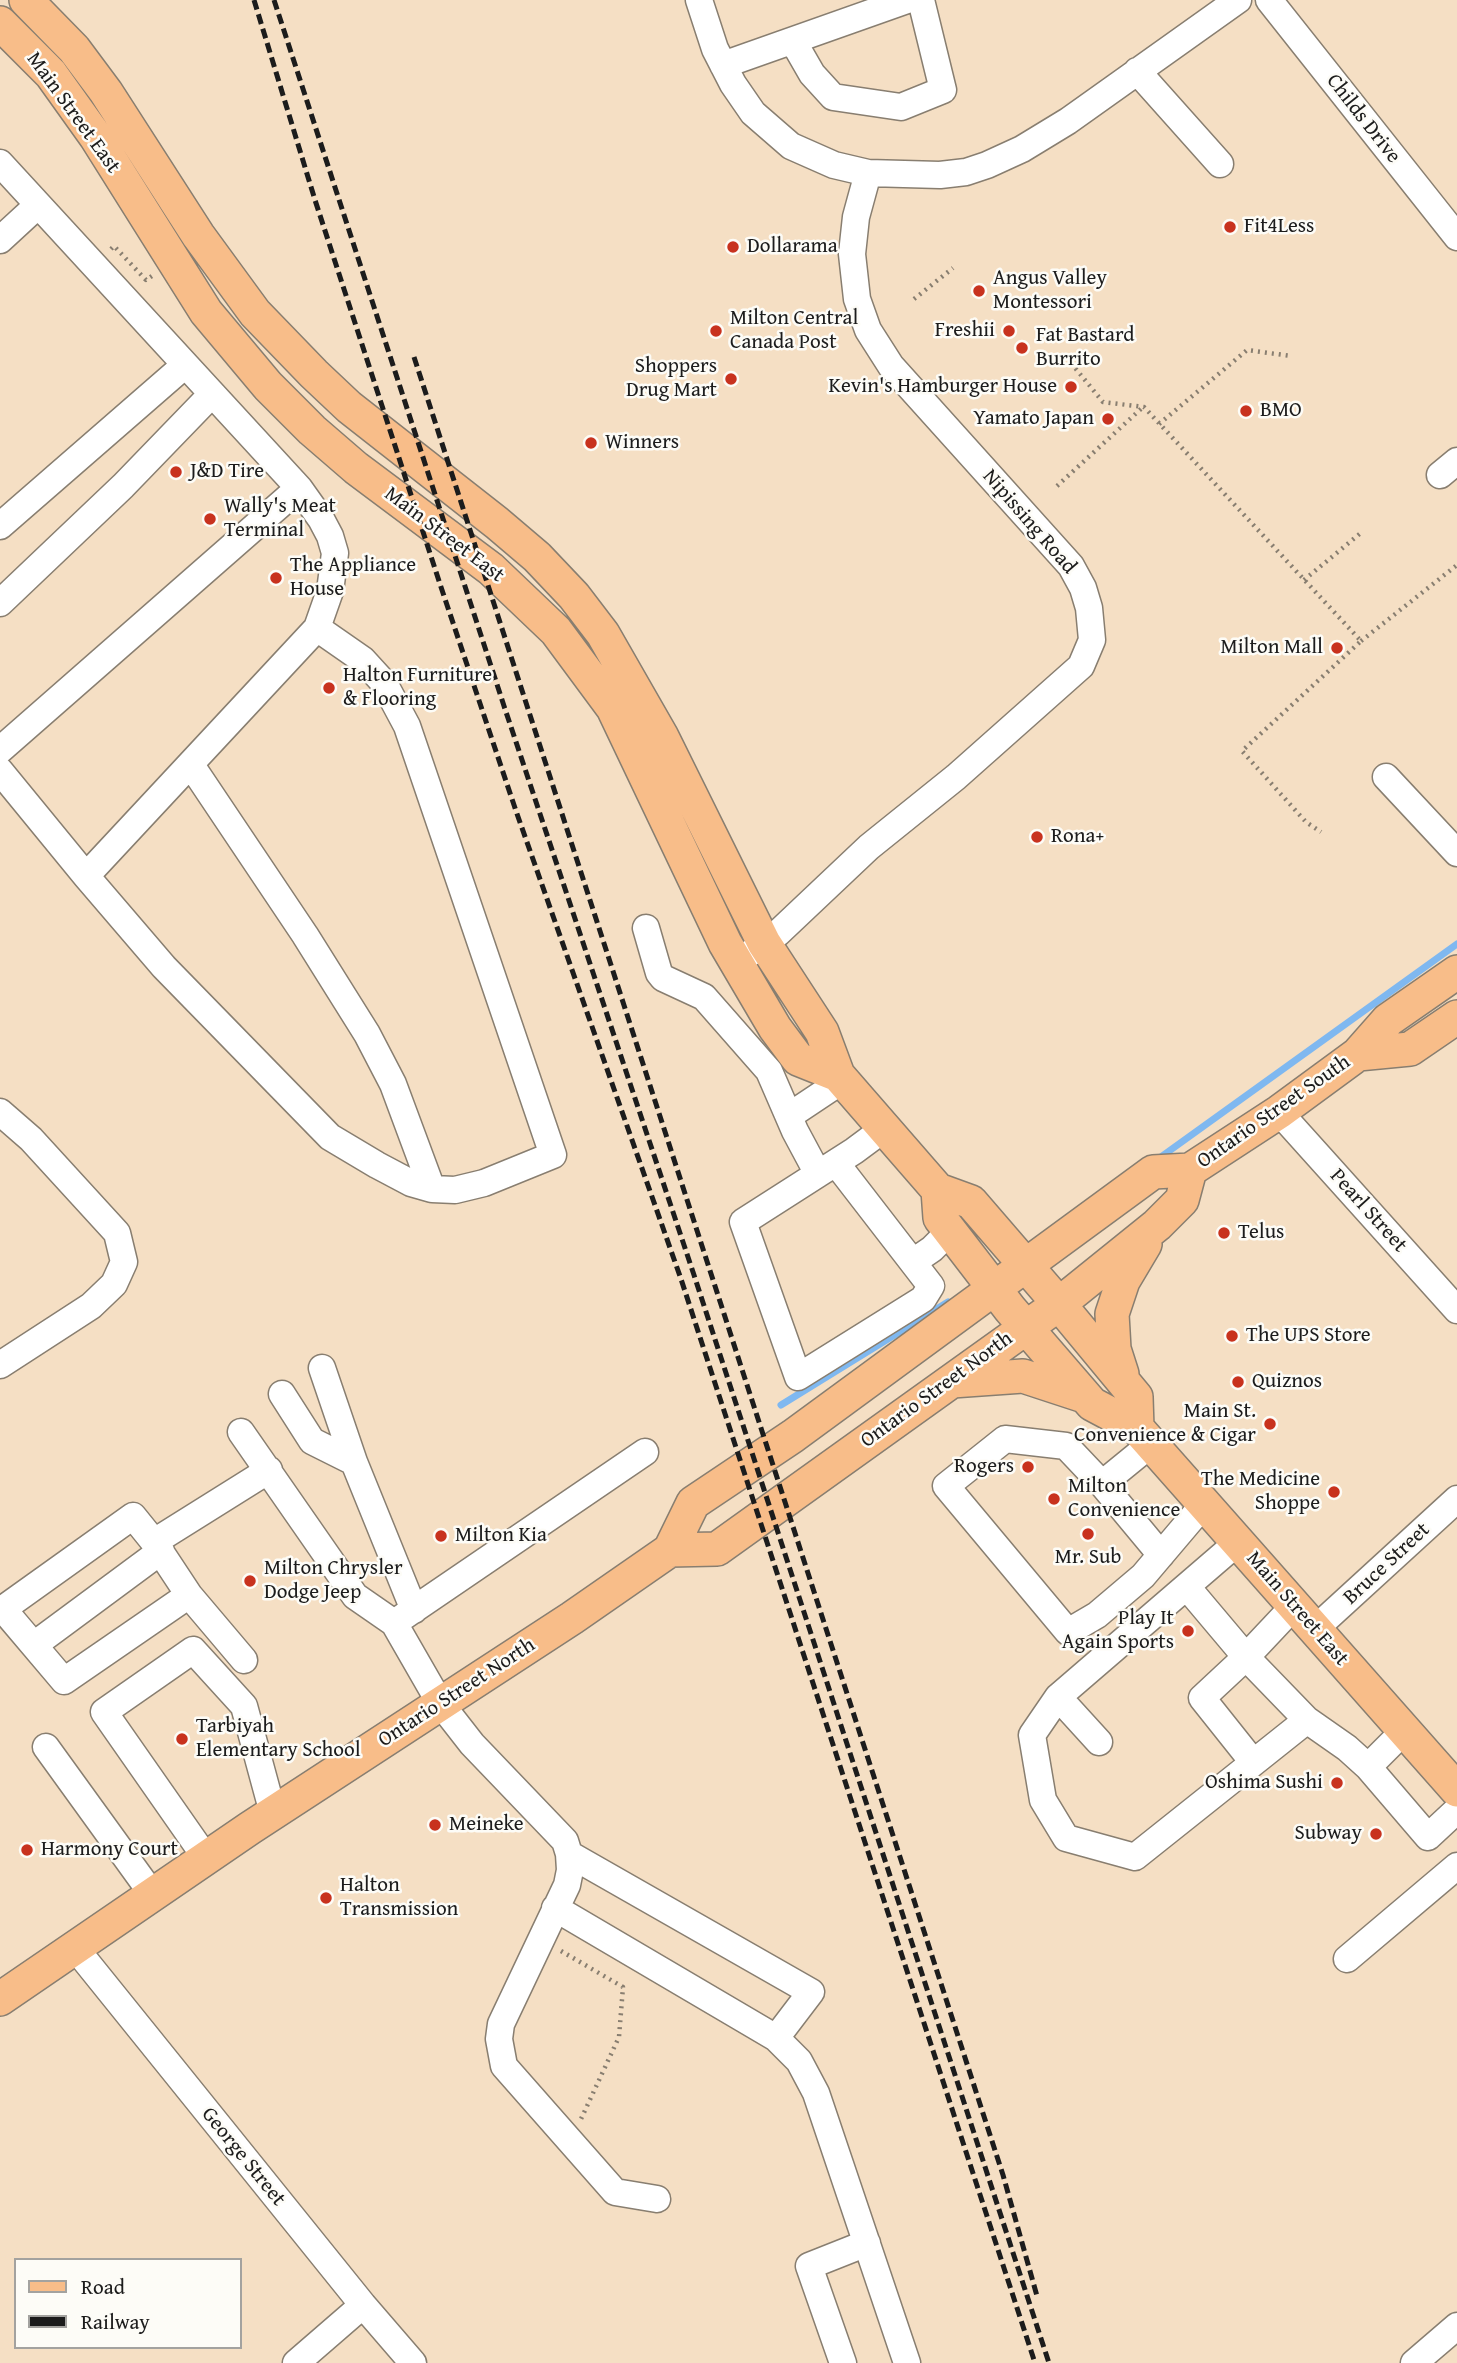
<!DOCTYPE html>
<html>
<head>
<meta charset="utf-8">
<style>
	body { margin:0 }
	#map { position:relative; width:1457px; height:2363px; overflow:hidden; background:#f5dfc4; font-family:"Gentium Book Plus",serif }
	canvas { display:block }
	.legend { position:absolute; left:14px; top:2258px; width:228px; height:91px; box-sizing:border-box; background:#fdfcf7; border:2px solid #a3a29f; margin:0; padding:9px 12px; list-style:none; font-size:21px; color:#1c1c1c }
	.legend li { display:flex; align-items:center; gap:14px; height:35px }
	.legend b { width:35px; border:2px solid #a3a29f }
</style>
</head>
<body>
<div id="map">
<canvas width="1457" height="2363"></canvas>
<ul class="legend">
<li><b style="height:9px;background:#f8bd89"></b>Road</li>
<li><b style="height:9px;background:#1c1c1c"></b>Railway</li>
</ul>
</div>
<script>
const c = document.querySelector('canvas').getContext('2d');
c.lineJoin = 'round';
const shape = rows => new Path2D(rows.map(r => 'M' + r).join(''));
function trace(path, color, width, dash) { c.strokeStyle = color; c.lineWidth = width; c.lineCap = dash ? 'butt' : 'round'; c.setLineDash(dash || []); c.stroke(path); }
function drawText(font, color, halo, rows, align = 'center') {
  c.font = font + ' "Gentium Book Plus",serif'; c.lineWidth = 5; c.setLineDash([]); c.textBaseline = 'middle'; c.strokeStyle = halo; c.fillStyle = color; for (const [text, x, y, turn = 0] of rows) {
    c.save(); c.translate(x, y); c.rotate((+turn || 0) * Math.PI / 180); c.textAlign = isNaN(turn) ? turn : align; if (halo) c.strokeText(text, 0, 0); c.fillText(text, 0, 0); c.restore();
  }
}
trace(shape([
	[1158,1159,1457,944],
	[781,1405,948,1302]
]), '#7fb8f0', 7);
const minor = shape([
	[699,0,715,49,733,84,753,113,791,146,834,165,868,173,940,175,966,172,987,165,1022,149,1068,121,1238,0],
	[1269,0,1457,237],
	[793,41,812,74,833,97,901,107,943,90,921,0],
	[723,65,907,0],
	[1137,71,1220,164],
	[0,163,299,488,321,519,330,536,335,553,330,591,317,628,86,876,0,771],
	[0,240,38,205],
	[1440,475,1457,461],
	[0,526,185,365],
	[0,603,123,486,212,394],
	[0,750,299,488],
	[191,765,305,935,367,1034,393,1084,432,1189],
	[1386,777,1457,853],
	[86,876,164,967,330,1137,377,1165,411,1183,432,1189,455,1190,484,1183,553,1155,407,726,384,683,363,660,317,628],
	[646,928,659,973,663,978,704,997,769,1071,795,1131,818,1174],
	[749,954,778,933,869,847,956,777,1081,666,1092,640,1089,608,1083,588,1071,566,891,366,868,330,857,299,852,254,856,217,868,173],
	[0,1112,31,1139,117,1233,124,1262,114,1284,91,1306,0,1365],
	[1279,1112,1457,1310],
	[789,1116,843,1080],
	[836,1163,931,1286,923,1299,798,1377,743,1222,818,1174,854,1151,885,1128],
	[913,1262,932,1249,950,1231],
	[322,1368,354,1462,414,1610],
	[282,1394,312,1441,354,1462],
	[241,1432,355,1596,394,1623],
	[1151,1444,1102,1484,1066,1446,1005,1439,946,1486,1068,1632,1097,1615,1143,1576,1204,1504],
	[645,1452,394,1623,440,1703,472,1744,565,1841,569,1854,570,1870,567,1885,501,2024,499,2039,504,2066,615,2192,657,2199],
	[1102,1484,1161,1555],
	[154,1542,189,1595,244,1660],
	[1187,1587,1246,1657,1307,1720],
	[189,1595,64,1681,3,1609,133,1516,154,1542,269,1470],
	[1315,1629,1457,1499],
	[34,1645,161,1551],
	[1058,1697,1032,1735,1043,1800,1066,1838,1135,1857,1307,1720,1347,1748,1368,1767,1428,1837,1457,1810],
	[1099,1742,1058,1697,1238,1542],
	[46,1747,153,1895],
	[1253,1762,1202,1698,1246,1657,1294,1606],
	[1368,1767,1404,1731],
	[206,1858,104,1712,193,1650,244,1706,273,1813],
	[555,1908,776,2038,811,1992,569,1854],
	[76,1949,363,2305,413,2363],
	[1347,1959,1457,1866],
	[776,2038,799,2061,816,2093,907,2363],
	[296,2363,363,2305],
	[843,2363,809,2266,867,2243],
	[1414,2363,1457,2326]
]);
const major = shape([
	[26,0,74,49,106,92,198,235,255,313,314,374,349,407,497,523,537,557,574,596,603,634,662,737,764,943,822,1032,838,1075,938,1190,971,1202,1059,1304,1136,1397,1137,1428],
	[0,23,51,74,96,137,206,312,268,386,312,430,356,468,491,569,556,631,613,708,725,943,775,1028,798,1059,838,1075],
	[1358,1054,1410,1049,1457,1017],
	[938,1190,940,1218,1010,1309,1092,1404,1137,1428,1457,1790],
	[1122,1374,1114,1349,1112,1314,1123,1281,1145,1244],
	[952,1381,1023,1376,1084,1396],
	[670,1550,717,1549,1059,1304,1157,1225,1182,1200,1190,1170],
	[0,1999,250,1828,572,1618,670,1550,693,1503,793,1436,1153,1172,1190,1170,1279,1112,1358,1054,1388,1020,1457,972]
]);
trace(minor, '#887e70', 29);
trace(major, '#887e70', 36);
trace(shape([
	[111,249,114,246,146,280,152,276],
	[914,299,953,268],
	[1071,363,1103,402,1144,407,1361,641,1242,751,1306,822,1321,832],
	[1159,424,1247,350,1291,356],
	[1057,486,1143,407],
	[1304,580,1362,532],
	[1361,641,1457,565],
	[561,1951,623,1987,619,2037,581,2119]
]), '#887e70', 4.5, [2, 5]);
trace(minor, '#fff', 26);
trace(major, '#f8bd89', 33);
trace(shape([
	[254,0,315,200,440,584,516,811,681,1279,1035,2363],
	[274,0,504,706,694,1275,1049,2363],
	[414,357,1003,2175,1037,2296]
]), '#1c1c1c', 5, [10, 5]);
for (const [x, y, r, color] of [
	[1230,227,7,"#c8321e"],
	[733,247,7,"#c8321e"],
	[979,291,7,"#c8321e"],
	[716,331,7,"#c8321e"],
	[1009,331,7,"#c8321e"],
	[1022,348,7,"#c8321e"],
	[731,379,7,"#c8321e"],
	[1071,387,7,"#c8321e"],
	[1246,411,7,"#c8321e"],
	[1108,419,7,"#c8321e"],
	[591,443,7,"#c8321e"],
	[176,472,7,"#c8321e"],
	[210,519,7,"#c8321e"],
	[276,578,7,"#c8321e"],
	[1337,648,7,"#c8321e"],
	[329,688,7,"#c8321e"],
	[1037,837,7,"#c8321e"],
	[1224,1233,7,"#c8321e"],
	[1232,1336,7,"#c8321e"],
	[1238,1382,7,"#c8321e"],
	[1270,1424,7,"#c8321e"],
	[1028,1467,7,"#c8321e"],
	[1334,1492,7,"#c8321e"],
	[1054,1499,7,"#c8321e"],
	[1088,1534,7,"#c8321e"],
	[441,1536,7,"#c8321e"],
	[250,1581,7,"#c8321e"],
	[1188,1631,7,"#c8321e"],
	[182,1739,7,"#c8321e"],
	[1337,1783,7,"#c8321e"],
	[435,1825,7,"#c8321e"],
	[1376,1834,7,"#c8321e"],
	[27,1850,7,"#c8321e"],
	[326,1898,7,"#c8321e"]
]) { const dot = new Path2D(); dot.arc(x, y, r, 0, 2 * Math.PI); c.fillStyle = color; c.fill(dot); trace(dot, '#fdfcf7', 2.5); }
drawText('21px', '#1c1c1c', '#fdfcf7', [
	["Main Street East",73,113,54],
	["Childs Drive",1363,119,52],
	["Nipissing Road",1029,522,49],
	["Main Street East",444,535,37],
	["Ontario Street South",1274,1112,-35],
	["Pearl Street",1368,1211,48],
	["Ontario Street North",937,1390,-36],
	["Bruce Street",1387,1564,-43],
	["Main Street East",1297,1609,49],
	["Ontario Street North",457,1693,-33],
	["George Street",243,2157,51]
]);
drawText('21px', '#1c1c1c', '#fdfcf7', [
	["Fit4Less",1244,227],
	["Dollarama",747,247],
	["Angus Valley",993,279],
	["Montessori",993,303],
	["Milton Central",730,319],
	["Canada Post",730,343],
	["Freshii",995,331,"right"],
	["Fat Bastard",1036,336],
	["Burrito",1036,360],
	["Shoppers",717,367,"right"],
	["Drug Mart",717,391,"right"],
	["Kevin's Hamburger House",1057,387,"right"],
	["BMO",1260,411],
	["Yamato Japan",1094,419,"right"],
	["Winners",605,443],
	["J&D Tire",190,472],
	["Wally's Meat",224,507],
	["Terminal",224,531],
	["The Appliance",290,566],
	["House",290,590],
	["Milton Mall",1323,648,"right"],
	["Halton Furniture",343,676],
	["& Flooring",343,700],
	["Rona+",1051,837],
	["Telus",1238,1233],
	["The UPS Store",1246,1336],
	["Quiznos",1252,1382],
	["Main St.",1256,1412,"right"],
	["Convenience & Cigar",1256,1436,"right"],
	["Rogers",1014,1467,"right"],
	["The Medicine",1320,1480,"right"],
	["Shoppe",1320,1504,"right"],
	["Milton",1068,1487],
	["Convenience",1068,1511],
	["Milton Kia",455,1536],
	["Mr. Sub",1088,1558,"center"],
	["Milton Chrysler",264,1569],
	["Dodge Jeep",264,1593],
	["Play It",1174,1619,"right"],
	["Again Sports",1174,1643,"right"],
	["Tarbiyah",196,1727],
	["Elementary School",196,1751],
	["Oshima Sushi",1323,1783,"right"],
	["Meineke",449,1825],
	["Subway",1362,1834,"right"],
	["Harmony Court",41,1850],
	["Halton",340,1886],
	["Transmission",340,1910]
], 'left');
</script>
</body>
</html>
